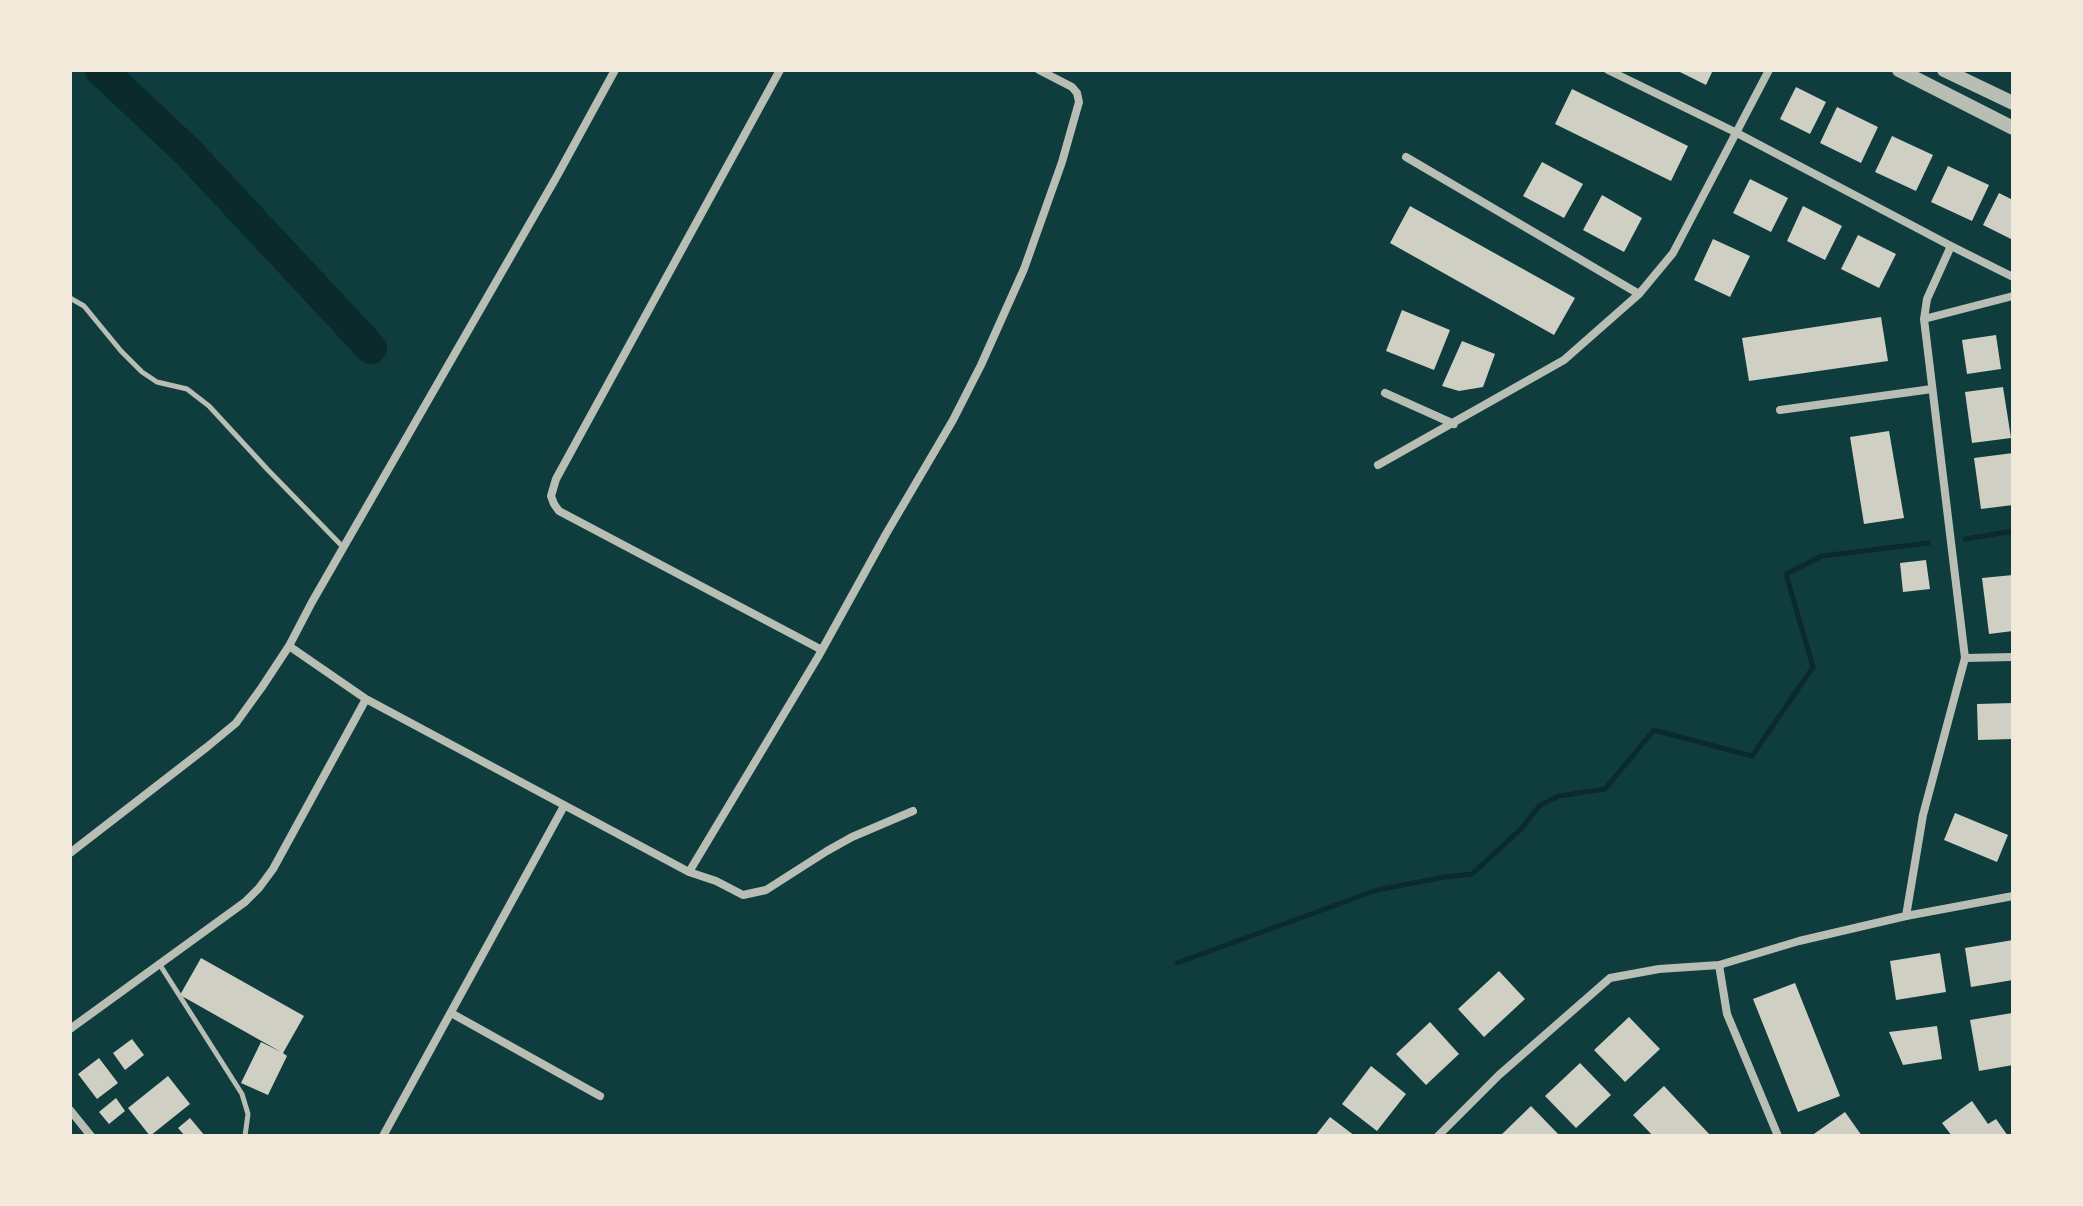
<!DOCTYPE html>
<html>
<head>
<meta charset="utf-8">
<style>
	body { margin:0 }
	#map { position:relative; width:2083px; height:1206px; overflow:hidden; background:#0f3d3e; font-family:Barlow,sans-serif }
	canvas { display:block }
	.frame { position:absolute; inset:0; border:72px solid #f1e9da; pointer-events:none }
</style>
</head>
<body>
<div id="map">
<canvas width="2083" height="1206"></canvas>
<div class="frame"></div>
</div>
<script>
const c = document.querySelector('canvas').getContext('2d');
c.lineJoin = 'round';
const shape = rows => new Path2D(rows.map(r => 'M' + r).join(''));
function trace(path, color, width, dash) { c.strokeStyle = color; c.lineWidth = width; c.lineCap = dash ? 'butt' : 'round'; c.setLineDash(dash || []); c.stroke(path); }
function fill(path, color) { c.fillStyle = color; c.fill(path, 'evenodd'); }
trace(shape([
	[1965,539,2013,531],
	[1177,963,1377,890,1445,877,1472,874,1522,828,1539,806,1559,796,1605,789,1654,730,1752,756,1813,667,1786,574,1822,556,1928,543]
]), '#0a2a2b', 5);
trace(shape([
	[101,70,188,152,371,348]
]), '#0a2a2b', 32);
fill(shape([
	[1676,70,1713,70,1706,85],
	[1796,87,1826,102,1810,134,1780,119],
	[1572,89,1688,146,1671,181,1555,124],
	[1837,107,1878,127,1861,163,1820,143],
	[1892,136,1933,155,1916,191,1875,172],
	[1542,162,1583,184,1564,218,1523,196],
	[1948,166,1989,185,1972,221,1931,202],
	[1750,179,1788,198,1771,232,1733,213],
	[1999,193,2013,200,2013,240,1983,225],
	[1602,195,1642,218,1624,252,1583,230],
	[1410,206,1575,298,1554,335,1390,243],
	[1803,206,1842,226,1825,260,1787,241],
	[1858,235,1896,254,1879,288,1841,269],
	[1713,239,1750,256,1730,297,1694,280],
	[1402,310,1450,330,1434,370,1386,351],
	[1881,317,1888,361,1749,381,1742,338],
	[1996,335,2001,369,1967,374,1962,340],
	[1462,341,1495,354,1483,387,1459,391,1442,386],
	[2003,387,2011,438,1972,443,1965,392],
	[1889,431,1904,518,1864,524,1850,437],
	[2013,453,2013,505,1981,509,1974,458],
	[1926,560,1930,589,1903,592,1900,563],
	[2013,575,2013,631,1989,634,1982,578],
	[2013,703,2013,739,1978,740,1977,704],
	[1955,813,2008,835,1997,862,1944,840],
	[2013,940,2013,980,1971,987,1965,948],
	[1940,953,1946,992,1896,1000,1890,961],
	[201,958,304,1016,283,1053,287,1056,268,1095,241,1083,261,1042,281,1052,180,995],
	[1499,971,1525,999,1484,1037,1458,1009],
	[1795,983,1840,1096,1798,1112,1753,999],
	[2012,1013,2013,1065,1979,1071,1970,1020],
	[1629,1017,1660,1049,1625,1082,1594,1050],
	[1430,1022,1459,1054,1426,1085,1396,1054],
	[1937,1026,1942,1059,1903,1065,1889,1032],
	[132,1039,144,1055,125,1070,113,1053],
	[99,1058,118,1083,97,1099,78,1074],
	[1580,1063,1611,1095,1576,1128,1545,1096],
	[1371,1066,1406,1094,1377,1131,1342,1104],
	[168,1076,190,1104,150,1136,128,1108],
	[1664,1086,1711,1136,1653,1136,1633,1115],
	[116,1098,125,1111,109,1124,99,1112],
	[1972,1101,1988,1124,1996,1119,2008,1136,1952,1136,1942,1123],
	[1531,1106,1560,1136,1500,1136],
	[1845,1112,1862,1136,1811,1136],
	[1330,1117,1355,1136,1315,1136],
	[190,1118,205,1136,185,1136,178,1128]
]), '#cfcfc3');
trace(shape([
	[70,298,84,306,121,351,142,372,157,382,187,389,209,406,268,470,343,547],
	[160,965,242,1094,248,1114,245,1136]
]), '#b8beb3', 5);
trace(shape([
	[780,70,556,479,551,496,554,504,559,511,822,650],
	[1608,70,1735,132,1951,246,2013,277],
	[1406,157,1639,294],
	[1924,319,2013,296],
	[1385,393,1454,424],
	[1780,410,1932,389],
	[1378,465,1564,360,1639,294,1673,253,1769,70],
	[289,646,366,699,689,872,716,881,743,895,766,890,827,851,852,837,913,811],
	[1965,658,2013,657],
	[70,853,207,747,236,723,262,687,289,646,312,602,557,176,615,70],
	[689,872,818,657,886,534,953,420,981,365,1024,269,1062,162,1079,102,1077,93,1072,87,1039,70],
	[1906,916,1923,815,1965,658,1924,319,1927,299,1951,246],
	[1719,965,1727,1014,1778,1136],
	[451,1013,600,1096],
	[70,1029,245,902,259,888,273,869,366,699],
	[70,1110,91,1136],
	[383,1136,564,806],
	[1438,1136,1499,1075,1610,978,1659,969,1719,965,1799,941,1906,916,2013,896]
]), '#b8beb3', 8);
trace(shape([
	[1899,70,2013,128],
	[1944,70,2013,103]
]), '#b8beb3', 14);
</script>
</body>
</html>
